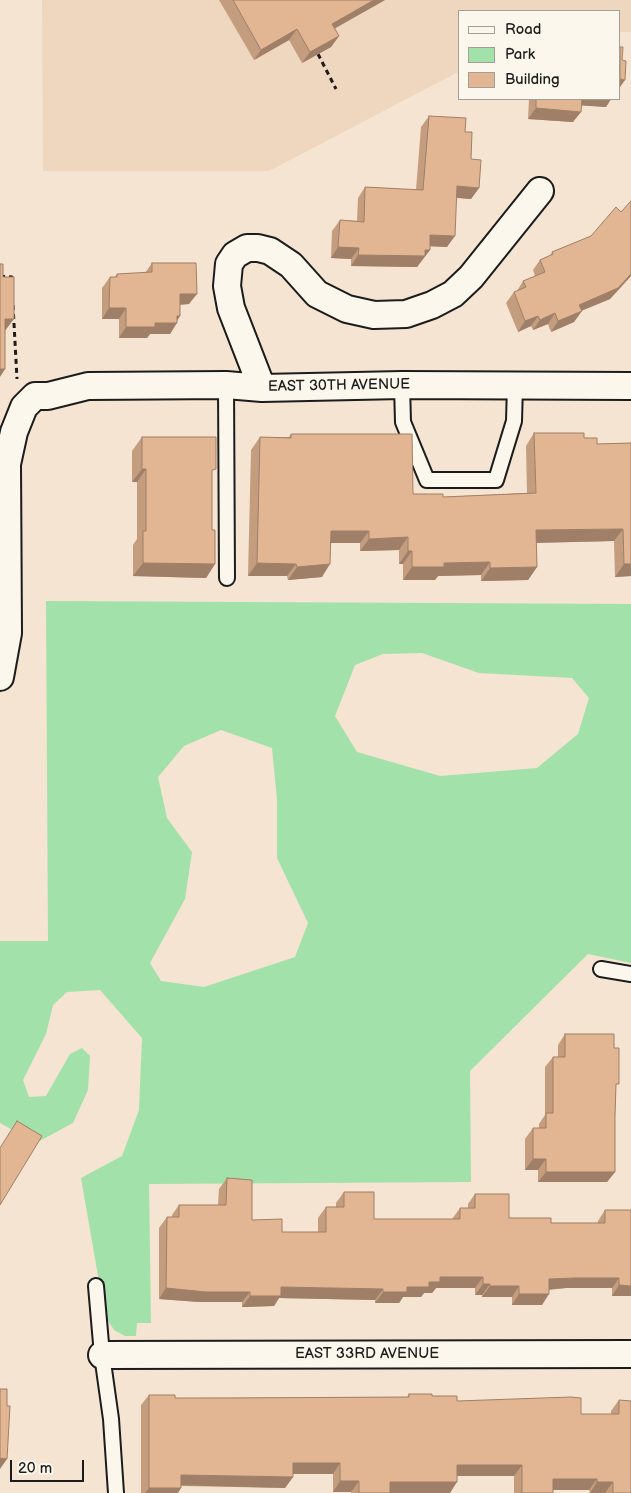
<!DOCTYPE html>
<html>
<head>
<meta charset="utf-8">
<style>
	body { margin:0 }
	#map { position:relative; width:631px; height:1493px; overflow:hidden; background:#f4e4d1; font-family:"Balsamiq Sans",sans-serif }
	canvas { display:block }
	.legend { position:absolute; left:458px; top:10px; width:162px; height:90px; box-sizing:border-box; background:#fbf7ec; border:1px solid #a29f99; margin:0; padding:6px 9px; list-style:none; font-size:15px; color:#1c1c1c }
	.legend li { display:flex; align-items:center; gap:10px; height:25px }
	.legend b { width:25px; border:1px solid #a29f99 }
	.scale { position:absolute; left:10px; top:1460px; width:74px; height:22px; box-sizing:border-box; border:2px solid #1c1c1c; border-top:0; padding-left:6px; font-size:15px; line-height:18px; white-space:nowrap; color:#1c1c1c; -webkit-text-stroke:4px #fbf7ec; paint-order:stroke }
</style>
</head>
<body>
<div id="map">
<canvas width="631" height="1493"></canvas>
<ul class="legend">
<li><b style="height:6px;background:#fbf7ec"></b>Road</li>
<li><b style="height:14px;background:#a2e1aa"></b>Park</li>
<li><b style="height:14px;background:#e3b693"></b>Building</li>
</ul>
<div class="scale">20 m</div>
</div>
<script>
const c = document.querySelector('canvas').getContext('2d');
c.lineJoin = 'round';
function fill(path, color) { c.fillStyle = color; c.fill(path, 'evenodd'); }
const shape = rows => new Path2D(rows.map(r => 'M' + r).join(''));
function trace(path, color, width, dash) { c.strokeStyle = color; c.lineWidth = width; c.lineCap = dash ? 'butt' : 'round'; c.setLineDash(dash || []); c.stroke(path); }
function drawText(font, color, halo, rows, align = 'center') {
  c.font = font + ' "Balsamiq Sans",sans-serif'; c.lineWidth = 4; c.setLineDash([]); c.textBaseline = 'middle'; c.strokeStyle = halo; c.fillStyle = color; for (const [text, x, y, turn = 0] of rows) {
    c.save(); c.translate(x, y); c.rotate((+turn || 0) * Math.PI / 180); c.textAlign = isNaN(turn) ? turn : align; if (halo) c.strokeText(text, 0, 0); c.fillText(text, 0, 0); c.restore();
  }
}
fill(shape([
	[42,0,631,0,631,32,620,32,620,11,460,11,460,71,269,171,43,171]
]), '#efd6be');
fill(shape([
	[46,601,631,604,631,963,588,954,470,1071,471,1182,149,1184,151,1323,137,1323,136,1336,125,1336,114,1330,105,1316,81,1178,122,1156,139,1110,142,1038,100,990,67,992,53,1005,46,1034,23,1080,29,1097,46,1096,70,1054,82,1048,90,1056,88,1090,73,1123,36,1143,0,1123,0,941,48,941],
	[422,653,479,673,572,678,589,698,578,734,537,768,440,776,357,752,335,716,355,665,383,654],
	[221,730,272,748,277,799,277,858,308,923,295,957,204,987,161,981,150,963,185,899,192,852,167,818,158,777,184,746]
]), '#a2e1aa');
const lane = shape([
	[226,385,227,578],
	[402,385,403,422,427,480,496,480,514,421,515,385],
	[601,969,631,974],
	[96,1286,102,1355,111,1419,116,1493]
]);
const street = shape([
	[262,388,231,308,227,286,229,264,235,255,247,248,258,248,270,251,291,265,317,294,347,309,374,315,406,314,432,305,453,294,471,277,540,191],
	[0,677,8,633,7,464,14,432,24,407,35,396,48,396,88,386,226,385,262,388,402,385,631,386],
	[102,1355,631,1354]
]);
trace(lane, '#1c1c1c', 18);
trace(street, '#1c1c1c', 30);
trace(shape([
	[318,54,336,89],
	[0,276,12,277,12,281],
	[13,305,17,379]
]), '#1c1c1c', 3, [5, 4]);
trace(lane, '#fbf7ec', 14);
trace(street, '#fbf7ec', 26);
fill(shape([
	[219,0,385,0,335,28,339,36,331,47,302,63,289,40,254,60],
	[529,99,611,99,606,107,581,105,573,122,528,119],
	[429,116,465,132,471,159,479,188,471,199,456,198,447,247,430,246,430,250,417,267,351,266,351,259,331,258,332,231,340,220,357,221,358,198,365,187,416,190,421,127],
	[631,201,631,276,610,299,581,311,574,322,551,332,548,324,533,330,531,326,518,332,506,303,514,292,517,291,523,281,535,276,533,270,540,260,550,256,552,252,591,236,621,212],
	[152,263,189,304,180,305,180,316,170,334,150,334,147,338,119,338,119,319,102,319,102,288,110,277,115,277,117,274,145,273],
	[534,433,584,438,597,444,631,443,631,576,615,577,614,541,536,543,537,567,528,580,481,581,481,575,438,576,435,580,403,580,403,564,399,564,399,550,360,551,360,543,331,543,322,577,288,580,287,576,248,576,251,450,260,437,289,437,291,434,413,494,443,497,527,493,526,446],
	[142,437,212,474,212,530,215,564,206,578,133,576,133,545,137,539,137,482,132,482,132,451],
	[565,1034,614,1048,616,1088,615,1116,615,1172,607,1182,538,1182,538,1170,525,1170,525,1139,533,1128,539,1128,539,1124,545,1115,545,1067,553,1057,558,1057,558,1045],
	[227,1178,252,1220,282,1232,318,1232,318,1218,326,1207,336,1207,336,1203,344,1192,374,1219,452,1219,460,1208,468,1208,468,1204,475,1194,509,1218,551,1223,598,1223,598,1221,605,1210,631,1296,612,1296,612,1288,566,1288,549,1290,542,1305,512,1305,512,1297,482,1297,482,1295,475,1295,475,1288,436,1288,432,1293,424,1293,421,1297,403,1297,399,1303,375,1303,375,1300,279,1298,274,1306,242,1307,242,1302,199,1302,159,1299,159,1228,167,1217,172,1217,172,1215,179,1205,218,1205,219,1189],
	[409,1394,432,1396,457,1401,581,1414,611,1414,611,1411,619,1400,631,1493,590,1493,589,1490,553,1490,553,1493,514,1493,514,1476,457,1476,450,1493,351,1493,351,1492,333,1492,333,1474,293,1474,293,1477,285,1488,181,1486,178,1493,141,1493,141,1405,149,1395,175,1398,407,1397]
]), '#c39d7e');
fill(shape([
	[374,0,385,0,325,34,332,24],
	[297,29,289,40,254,60,261,50],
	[339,36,331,47,302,63,310,52],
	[620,79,625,80,620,87],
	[579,99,611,99,606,107,574,105],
	[536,108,581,112,573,122,528,119],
	[457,186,479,188,471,199,449,197],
	[430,235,455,236,447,247,422,246],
	[338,247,359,248,351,259,331,258],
	[425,250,430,250,417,267,351,266,358,255],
	[631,274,631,276,610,299,571,315,579,305],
	[180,294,197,294,189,304,172,305],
	[109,308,126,308,119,319,102,319],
	[582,311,574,322,551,332,558,321],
	[555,313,548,324,533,330,540,320],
	[177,316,180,316,175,323,177,323,170,334,150,334,147,338,119,338,126,327,155,323],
	[538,316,531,326,518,332,525,321],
	[5,319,14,319,4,332],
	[0,369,5,369,0,377],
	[142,469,146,469,137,482,132,482],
	[623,529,614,541,527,543,536,530],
	[331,531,369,531,360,543,322,543],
	[408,537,399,550,360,551,369,539],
	[408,551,412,551,403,564,399,564],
	[490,562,481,575,438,576,435,580,403,580,412,567,444,563],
	[143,563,215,564,206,578,133,576],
	[257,563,296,564,287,576,248,576],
	[330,564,322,577,288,580,297,567],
	[624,564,631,564,631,576,615,577],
	[537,567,528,580,481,581,490,568],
	[533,1159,546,1159,538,1170,525,1170],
	[546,1172,615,1172,607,1182,538,1182],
	[440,1277,483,1277,475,1288,436,1288,432,1293,424,1293,421,1297,403,1297,399,1303,375,1303,383,1292,429,1282],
	[574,1278,619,1278,612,1288,566,1288,542,1290,549,1279],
	[483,1284,490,1284,482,1295,475,1295],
	[619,1285,631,1286,631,1296,612,1296],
	[490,1286,519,1286,512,1297,482,1297],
	[281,1287,383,1289,375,1300,279,1298,274,1306,242,1307,250,1296],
	[166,1288,250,1292,242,1302,199,1302,159,1299],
	[519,1294,549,1294,542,1305,512,1305],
	[0,1458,7,1459,0,1469],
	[293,1463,340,1463,333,1474,285,1474],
	[457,1465,522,1465,514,1476,450,1476],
	[181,1475,293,1477,285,1488,174,1485],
	[553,1479,597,1479,589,1490,545,1490],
	[340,1481,359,1481,351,1492,333,1492],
	[390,1482,457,1482,450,1493,382,1493],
	[597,1482,613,1482,605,1493,590,1493],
	[149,1488,181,1488,178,1493,145,1493]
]), '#9f7f67');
const building = shape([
	[233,0,374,0,332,24,339,36,310,52,297,29,261,50,233,0],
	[620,47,623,47,622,60,626,61,625,80,620,79,620,47],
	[536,99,582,99,581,112,536,108,536,99],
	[429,116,466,118,465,132,472,132,471,159,481,160,479,188,457,186,455,236,430,235,430,250,425,250,425,256,358,255,359,248,338,247,340,220,364,222,365,187,423,190,429,116],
	[631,201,631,274,618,288,579,305,582,311,558,321,555,313,540,320,538,316,525,321,514,292,526,287,523,281,545,272,540,260,553,254,552,252,591,236,616,207,621,212,631,201],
	[152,263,196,263,197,294,180,294,180,316,177,316,177,323,155,323,155,327,126,327,126,308,109,308,110,277,117,277,117,274,152,272,152,263],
	[0,264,3,264,3,277,14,277,14,319,5,319,5,369,0,369,0,264],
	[534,433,584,433,584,438,597,438,597,444,631,443,631,564,624,564,623,529,536,530,537,567,490,568,490,562,444,563,444,567,412,567,412,551,408,551,408,537,369,539,369,531,331,531,330,564,297,567,296,564,257,563,260,437,291,438,291,434,412,434,413,494,443,494,443,497,536,493,534,433],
	[142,437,216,437,216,469,212,470,212,530,215,530,215,564,143,563,143,531,146,531,146,469,142,469,142,437],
	[565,1034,614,1034,614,1048,619,1048,619,1084,616,1084,615,1116,615,1172,546,1172,546,1159,533,1159,533,1128,546,1128,546,1113,553,1113,553,1057,565,1057,565,1034],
	[17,1121,42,1136,0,1205,0,1148,17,1121],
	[227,1178,252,1180,252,1220,282,1219,282,1232,326,1232,326,1207,344,1207,344,1192,374,1192,374,1219,460,1219,460,1208,475,1208,475,1194,509,1194,509,1218,551,1218,551,1223,605,1223,605,1210,631,1210,631,1286,619,1285,619,1278,574,1278,549,1279,549,1294,519,1294,519,1286,490,1286,490,1284,483,1284,483,1277,440,1277,440,1282,429,1282,429,1287,407,1287,407,1292,383,1292,383,1289,281,1287,281,1296,250,1296,250,1292,206,1292,166,1288,167,1217,179,1217,179,1205,226,1205,227,1178],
	[0,1389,7,1389,7,1406,10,1406,7,1459,0,1458,0,1389],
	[409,1394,432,1394,432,1396,457,1396,457,1401,571,1397,581,1398,581,1414,619,1414,619,1400,631,1401,631,1493,613,1493,613,1482,597,1482,597,1479,553,1479,553,1493,522,1493,522,1465,457,1465,457,1482,390,1482,390,1493,359,1493,359,1481,340,1481,340,1463,293,1463,293,1477,181,1475,181,1488,149,1488,149,1395,175,1395,175,1398,230,1398,409,1397,409,1394]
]);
fill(building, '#e3b693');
trace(building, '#9f7f67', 1);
drawText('15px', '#1c1c1c', '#fbf7ec', [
	["EAST 30TH AVENUE",339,386,-1],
	["EAST 33RD AVENUE",367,1354]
]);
</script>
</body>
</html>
